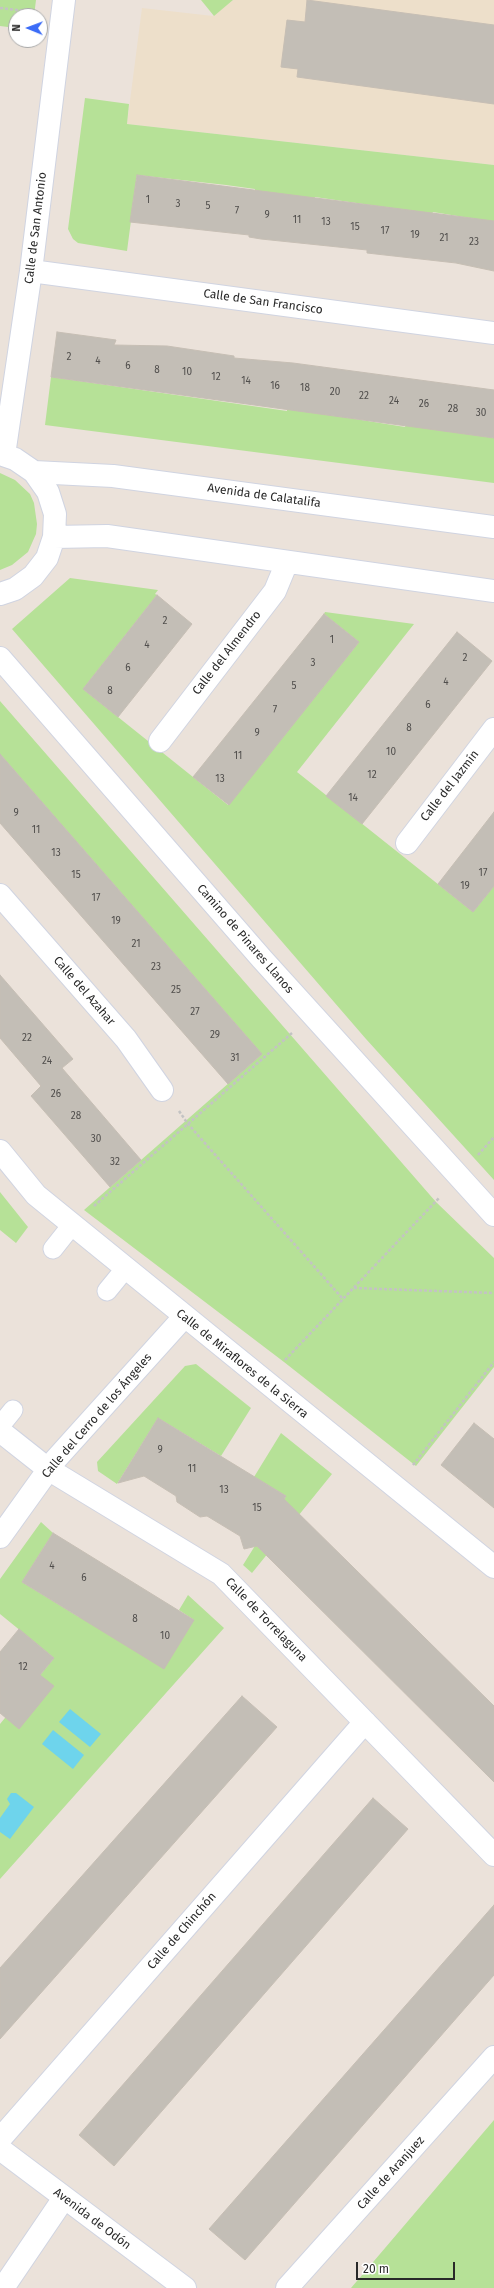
<!DOCTYPE html>
<html>
<head>
<meta charset="utf-8">
<style>
	body { margin:0 }
	#map { position:relative; width:494px; height:2288px; overflow:hidden; background:#ebe2da; font-family:"Fira Sans",sans-serif }
	canvas { display:block }
	.north { position:absolute; left:8px; top:8px; width:40px; height:40px; box-sizing:border-box; background:#fff; border:1px solid #a9a9a9; border-radius:50%; rotate:271deg; font-size:11px; font-weight:700; line-height:16px; text-align:center; color:#292929 }
	.north::after { content:''; display:block; margin:auto; width:14px; height:18px; background:#3b6cf7; clip-path:polygon(50% 0,100% 100%,50% 72%,0 100%) }
	.scale { position:absolute; left:356px; top:2262px; width:99px; height:18px; box-sizing:border-box; border:2px solid #292929; border-top:0; padding-left:5px; font-size:12px; line-height:14px; white-space:nowrap; color:#292929; -webkit-text-stroke:3px #fff; paint-order:stroke }
</style>
</head>
<body>
<div id="map">
<canvas width="494" height="2288"></canvas>
<div class="north">N</div>
<div class="scale">20 m</div>
</div>
<script>
const c = document.querySelector('canvas').getContext('2d');
c.lineJoin = 'round';
function fill(path, color) { c.fillStyle = color; c.fill(path, 'evenodd'); }
const shape = rows => new Path2D(rows.map(r => 'M' + r).join(''));
function trace(path, color, width, dash) { c.strokeStyle = color; c.lineWidth = width; c.lineCap = dash ? 'butt' : 'round'; c.setLineDash(dash || []); c.stroke(path); }
function drawText(font, color, halo, rows, align = 'center') {
  c.font = font + ' "Fira Sans",sans-serif'; c.lineWidth = 3.5; c.setLineDash([]); c.textBaseline = 'middle'; c.strokeStyle = halo; c.fillStyle = color; for (const [text, x, y, turn = 0] of rows) {
    c.save(); c.translate(x, y); c.rotate((+turn || 0) * Math.PI / 180); c.textAlign = isNaN(turn) ? turn : align; if (halo) c.strokeText(text, 0, 0); c.fillText(text, 0, 0); c.restore();
  }
}
fill(shape([
	[233,0,494,0,494,165,127,124,142,8,213,16]
]), '#eddfca');
fill(shape([
	[0,0,36,0,34,16,16,16,16,28,0,26],
	[201,0,233,0,214,16],
	[85,98,129,104,127,124,494,165,494,222,433,212,432,214,315,197,314,199,255,191,255,189,226,185,137,175,127,251,78,243,73,239,68,229],
	[51,377,287,411,287,408,405,427,406,424,494,438,494,483,45,425],
	[0,473,15,480,30,494,34,503,37,524,36,534,28,552,12,565,0,570],
	[70,578,158,590,155,594,157,595,83,689,228,805,359,642,324,614,325,612,414,624,297,772,473,912,494,886,494,1180,366,1039,12,629],
	[0,701,436,1202,494,1258,494,1367,416,1466,284,1362,84,1210,262,1054,0,754],
	[0,1192,28,1227,16,1243,0,1230],
	[196,1364,251,1408,221,1456,158,1418,117,1484,98,1471,97,1462,185,1366],
	[281,1433,332,1474,252,1573,243,1565,286,1496,254,1477],
	[41,1522,53,1533,22,1582,79,1617,194,1620,179,1610,188,1595,224,1628,0,1879,0,1724,54,1658,0,1614,0,1579],
	[494,2120,494,2288,351,2288]
]), '#b6e197');
fill(shape([
	[70,1709,101,1734,90,1747,59,1722],
	[53,1730,84,1755,73,1769,42,1744],
	[11,1793,16,1793,34,1807,10,1839,0,1832,0,1818,10,1804,7,1799]
]), '#6ed4ec');
const building = shape([
	[307,0,494,25,494,104,297,77,298,69,281,67,287,20,305,22,307,0],
	[137,175,494,221,494,271,456,263,367,253,367,250,261,239,249,237,249,235,130,222,137,175],
	[57,332,116,340,114,345,167,346,234,356,234,358,293,363,494,390,494,438,51,377,57,332],
	[157,595,192,624,118,717,83,689,157,595],
	[324,614,359,642,229,805,193,777,324,614],
	[457,632,492,661,362,824,326,796,457,632],
	[0,754,262,1054,228,1084,0,823,0,754],
	[494,812,494,886,473,912,438,884,494,812],
	[0,975,73,1059,62,1068,141,1160,110,1187,31,1096,41,1086,0,1038,0,975],
	[158,1418,286,1496,284,1499,494,1706,494,1782,257,1546,244,1549,240,1536,207,1516,200,1517,177,1502,176,1496,144,1476,118,1483,158,1418],
	[474,1423,494,1439,494,1508,441,1465,474,1423],
	[53,1533,194,1620,164,1669,22,1582,53,1533],
	[19,1629,54,1658,40,1675,54,1686,19,1729,0,1713,0,1652,19,1629],
	[242,1696,277,1727,0,2039,0,1968,242,1696],
	[373,1798,408,1829,114,2166,79,2135,373,1798],
	[494,1905,494,1975,245,2260,209,2229,494,1905]
]);
fill(building, '#c3beb6');
trace(building, '#c6beb4', 1);
const service = shape([
	[53,1249,72,1225],
	[107,1291,125,1269],
	[0,1426,13,1410]
]);
const minor = shape([
	[31,271,494,333],
	[0,454,15,459,34,472,48,492,55,514,54,537,47,558,33,576,15,589,0,594],
	[4,455,31,271,64,0],
	[34,472,113,476,494,527],
	[54,537,107,536,494,591],
	[0,658,262,959,494,1215],
	[160,741,275,591,287,562],
	[407,843,494,729],
	[0,895,126,1039,162,1090],
	[0,1151,36,1195,494,1567],
	[0,1431,48,1469,221,1574,494,1855],
	[0,1537,56,1459,184,1317],
	[0,2139,365,1722],
	[0,2149,185,2288],
	[3,2288,64,2198],
	[287,2288,494,2057]
]);
trace(service, '#d0d4e1', 21);
trace(minor, '#d0d4e1', 24);
trace(shape([
	[0,8,33,12],
	[179,1111,188,1124,343,1299],
	[478,1155,494,1137],
	[94,1206,292,1033],
	[354,1288,494,1293],
	[285,1360,440,1197],
	[413,1465,494,1362]
]), '#c3c3c3', 2.5, [3, 2]);
trace(service, '#fff', 19);
trace(minor, '#fff', 22);
drawText('10px', '#504e4c', null, [
	["1",148,200],
	["3",178,204],
	["5",208,206],
	["7",237,211],
	["9",267,215],
	["11",297,220],
	["13",326,222],
	["15",355,227],
	["17",385,231],
	["19",415,235],
	["21",444,238],
	["23",474,242],
	["2",69,357],
	["4",98,361],
	["6",128,366],
	["8",157,370],
	["10",187,372],
	["12",216,377],
	["14",246,381],
	["16",275,386],
	["18",305,388],
	["20",335,392],
	["22",364,396],
	["24",394,401],
	["26",424,404],
	["28",453,409],
	["30",481,413],
	["2",165,621],
	["1",332,640],
	["4",147,645],
	["2",465,658],
	["3",313,663],
	["6",128,668],
	["4",446,682],
	["5",294,686],
	["8",110,691],
	["6",428,705],
	["7",275,710],
	["8",409,728],
	["9",257,733],
	["10",391,752],
	["11",238,756],
	["12",372,775],
	["13",220,779],
	["14",353,798],
	["9",16,813],
	["11",36,830],
	["13",56,853],
	["17",483,873],
	["15",76,875],
	["19",465,886],
	["17",96,898],
	["19",116,921],
	["21",136,944],
	["23",156,967],
	["25",176,990],
	["27",195,1012],
	["29",215,1035],
	["22",27,1038],
	["31",235,1058],
	["24",47,1061],
	["26",56,1094],
	["28",76,1116],
	["30",96,1139],
	["32",115,1162],
	["9",160,1450],
	["11",192,1469],
	["13",224,1490],
	["15",257,1508],
	["4",52,1566],
	["6",84,1578],
	["8",135,1619],
	["10",165,1636],
	["12",23,1667]
]);
drawText('12px', '#292929', '#fff', [
	["Calle de San Antonio",36,228,-83],
	["Calle de San Francisco",263,302,8],
	["Avenida de Calatalifa",264,496,8],
	["Calle del Almendro",227,653,-52],
	["Calle del Jazmín",450,786,-52],
	["Camino de Pinares Llanos",245,939,49],
	["Calle del Azahar",84,991,49],
	["Calle de Miraflores de la Sierra",242,1364,39],
	["Calle del Cerro de los Ángeles",97,1416,-49],
	["Calle de Torrelaguna",266,1620,46],
	["Calle de Chinchón",182,1931,-49],
	["Calle de Aranjuez",391,2173,-48],
	["Avenida de Odón",92,2219,37]
]);
</script>
</body>
</html>
